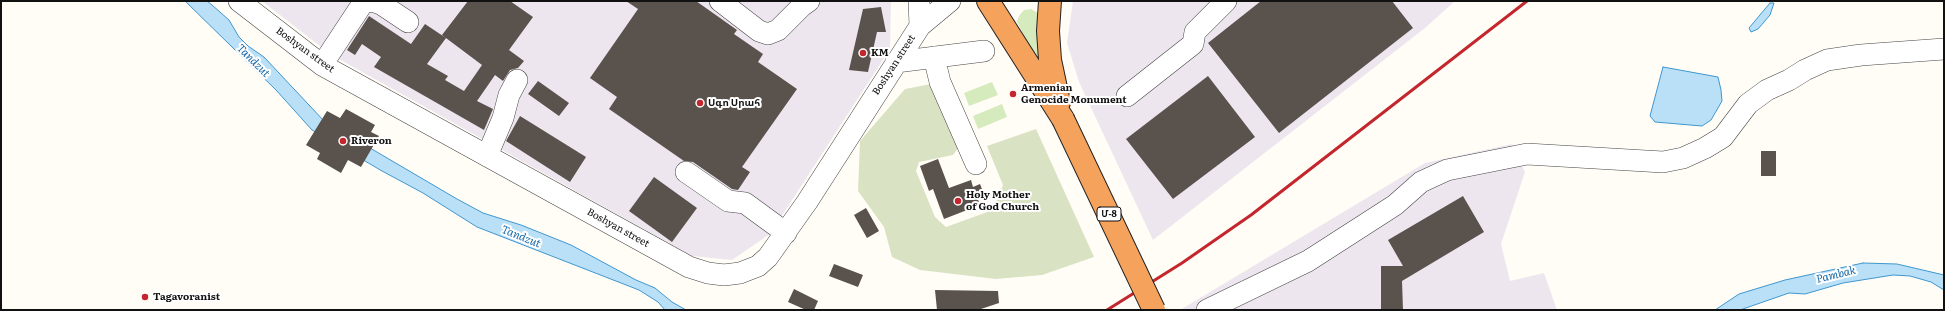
<!DOCTYPE html>
<html>
<head>
<meta charset="utf-8">
<style>
	body { margin:0 }
	#map { position:relative; width:1945px; height:311px; overflow:hidden; background:#fffdf5; font-family:Literata,serif }
	canvas { display:block }
	.frame { position:absolute; inset:0; border:2px solid #111; pointer-events:none }
</style>
</head>
<body>
<div id="map">
<canvas width="1945" height="311"></canvas>
<div class="frame"></div>
</div>
<script>
const c = document.querySelector('canvas').getContext('2d');
c.lineJoin = 'round';
function fill(path, color) { c.fillStyle = color; c.fill(path, 'evenodd'); }
const shape = rows => new Path2D(rows.map(r => 'M' + r).join(''));
function trace(path, color, width, dash) { c.strokeStyle = color; c.lineWidth = width; c.lineCap = dash ? 'butt' : 'round'; c.setLineDash(dash || []); c.stroke(path); }
function drawText(font, color, halo, rows, align = 'center') {
  c.font = font + ' Literata,"Noto Sans Armenian",serif'; c.lineWidth = 4; c.setLineDash([]); c.textBaseline = 'middle'; c.strokeStyle = halo; c.fillStyle = color; for (const [text, x, y, turn = 0] of rows) {
    c.save(); c.translate(x, y); c.rotate((+turn || 0) * Math.PI / 180); c.textAlign = isNaN(turn) ? turn : align; if (halo) c.strokeText(text, 0, 0); c.fillText(text, 0, 0); c.restore();
  }
}
fill(shape([
	[262,1,891,1,890,49,770,234,732,260,692,256,330,54],
	[1073,1,1455,1,1425,28,1153,240,1079,82,1067,43],
	[1512,144,1525,172,1501,244,1510,281,1544,273,1557,310,1180,310,1425,163]
]), '#eee6ef');
fill(shape([
	[1031,9,1038,13,1039,20,1038,52,1042,70,1017,22,1019,16,1024,10],
	[992,82,998,95,969,106,964,93],
	[1002,104,1007,117,978,129,973,116]
]), '#d5ebbd');
fill(shape([
	[931,84,959,147,953,155,919,162,916,171,935,217,946,227,993,210,1003,185,987,146,1036,129,1094,257,1042,275,996,279,920,270,892,257,884,227,858,191,860,141,905,89]
]), '#d9e3c4');
const water = shape([
	[185,1,207,1,212,5,229,20,239,37,248,46,264,57,324,121,457,199,483,213,521,225,571,245,636,280,655,288,672,302,686,310,665,310,658,302,639,290,477,227,423,193,382,171,319,134,312,130,276,90,185,1],
	[1770,3,1774,3,1770,15,1758,29,1751,32,1749,28,1770,3],
	[1663,67,1718,77,1721,90,1722,101,1711,120,1702,126,1655,122,1650,116,1663,67],
	[1863,263,1897,264,1944,275,1944,290,1931,282,1910,276,1893,275,1843,283,1805,294,1789,293,1740,310,1715,310,1739,294,1785,280,1863,263]
]);
fill(water, '#b9e0f7');
trace(water, '#3f96cf', 1);
fill(shape([
	[468,1,510,1,533,17,509,50,524,61,518,68,510,70,503,81,495,75,477,101,493,109,484,130,374,67,381,57,362,44,355,55,347,50,369,16,411,44,425,24,446,38,427,64,448,76,445,80,464,91,482,65,442,35],
	[626,1,696,1,737,30,734,34,763,54,758,62,797,89,742,167,750,172,738,190,732,189,693,162,684,161,609,109,617,97,590,78,638,9],
	[1261,1,1392,1,1413,28,1279,133,1208,43],
	[881,7,886,32,877,32,868,72,849,70,863,9],
	[1208,76,1255,137,1173,199,1126,139],
	[538,81,569,103,559,116,528,94],
	[346,109,375,125,371,132,379,136,361,167,348,160,341,173,317,159,320,153,306,145,327,111,340,118],
	[520,116,586,157,570,182,506,141],
	[1761,151,1776,151,1776,176,1761,176],
	[938,159,949,188,971,180,973,187,980,184,984,194,977,197,980,205,944,219,933,189,929,191,920,166],
	[654,177,697,208,672,242,629,211],
	[1463,196,1484,232,1402,281,1403,310,1381,310,1381,266,1403,266,1388,240],
	[866,208,879,231,867,238,854,215],
	[834,264,863,275,858,287,829,276],
	[794,289,818,301,814,310,806,310,788,302],
	[935,290,998,291,999,303,978,310,937,310]
]), '#5a524d');
const minor = shape([
	[239,1,322,65,689,267,708,273,724,275,740,273,758,266,768,257,807,202,920,26,950,1],
	[372,1,381,4,408,22],
	[720,1,759,31,768,34,778,30,802,6,809,1],
	[919,1,920,26],
	[934,57,940,82,976,164],
	[896,62,984,51],
	[322,65,363,3,371,1],
	[1127,96,1193,44,1195,32,1226,1],
	[487,156,503,118,509,95,517,80],
	[686,172,728,201,745,203,786,233],
	[1207,310,1308,261,1395,205,1421,182,1447,170,1527,154,1663,162,1683,158,1705,148,1723,137,1748,104,1767,90,1789,80,1805,70,1827,60,1861,55,1944,49]
]);
const highway = shape([
	[988,1,1063,119],
	[1050,1,1048,31,1050,60,1059,102]
]);
trace(minor, '#444', 22);
trace(highway, '#222', 24);
trace(minor, '#fff', 21);
trace(highway, '#f5a25d', 22);
trace(shape([
	[1107,310,1182,263,1251,215,1527,1]
]), '#c4262e', 3);
const highwayBridge = shape([
	[1063,119,1154,310]
]);
trace(highwayBridge, '#222', 24, []);
trace(highwayBridge, '#f5a25d', 22);
for (const [x, y, r, color] of [
	[863,53,4,"#c4262e"],
	[1013,94,4,"#c4262e"],
	[700,103,4,"#c4262e"],
	[343,141,4,"#c4262e"],
	[958,201,4,"#c4262e"],
	[145,297,4,"#c4262e"]
]) { const dot = new Path2D(); dot.arc(x, y, r, 0, 2 * Math.PI); c.fillStyle = color; c.fill(dot); trace(dot, '#fff', 1.5); }
for (const [x, y, w] of [
	[1109,214,24]
]) { const box = new Path2D(); box.roundRect(x - w / 2, y - 7, w, 14, 3); c.fillStyle = '#fff'; c.fill(box); trace(box, '#111', 1); }
drawText('bold 9px', '#111', null, [
	["Մ-8",1109,214]
]);
drawText('10px', '#111', '#fff', [
	["Boshyan street",305,50,36],
	["Boshyan street",894,65,-57],
	["Boshyan street",618,228,29]
]);
drawText('bold 10px', '#111', '#fff', [
	["KM",871,53],
	["Armenian",1021,88],
	["Genocide Monument",1021,100],
	["Սգո Սրահ",708,103],
	["Riveron",351,141],
	["Holy Mother",966,195],
	["of God Church",966,207],
	["Tagavoranist",153,297]
], 'left');
drawText('italic 11px', '#1768a6', '#fff', [
	["Tandzut",253,61,45],
	["Tandzut",521,237,22],
	["Pambak",1836,275,-14]
]);
</script>
</body>
</html>
